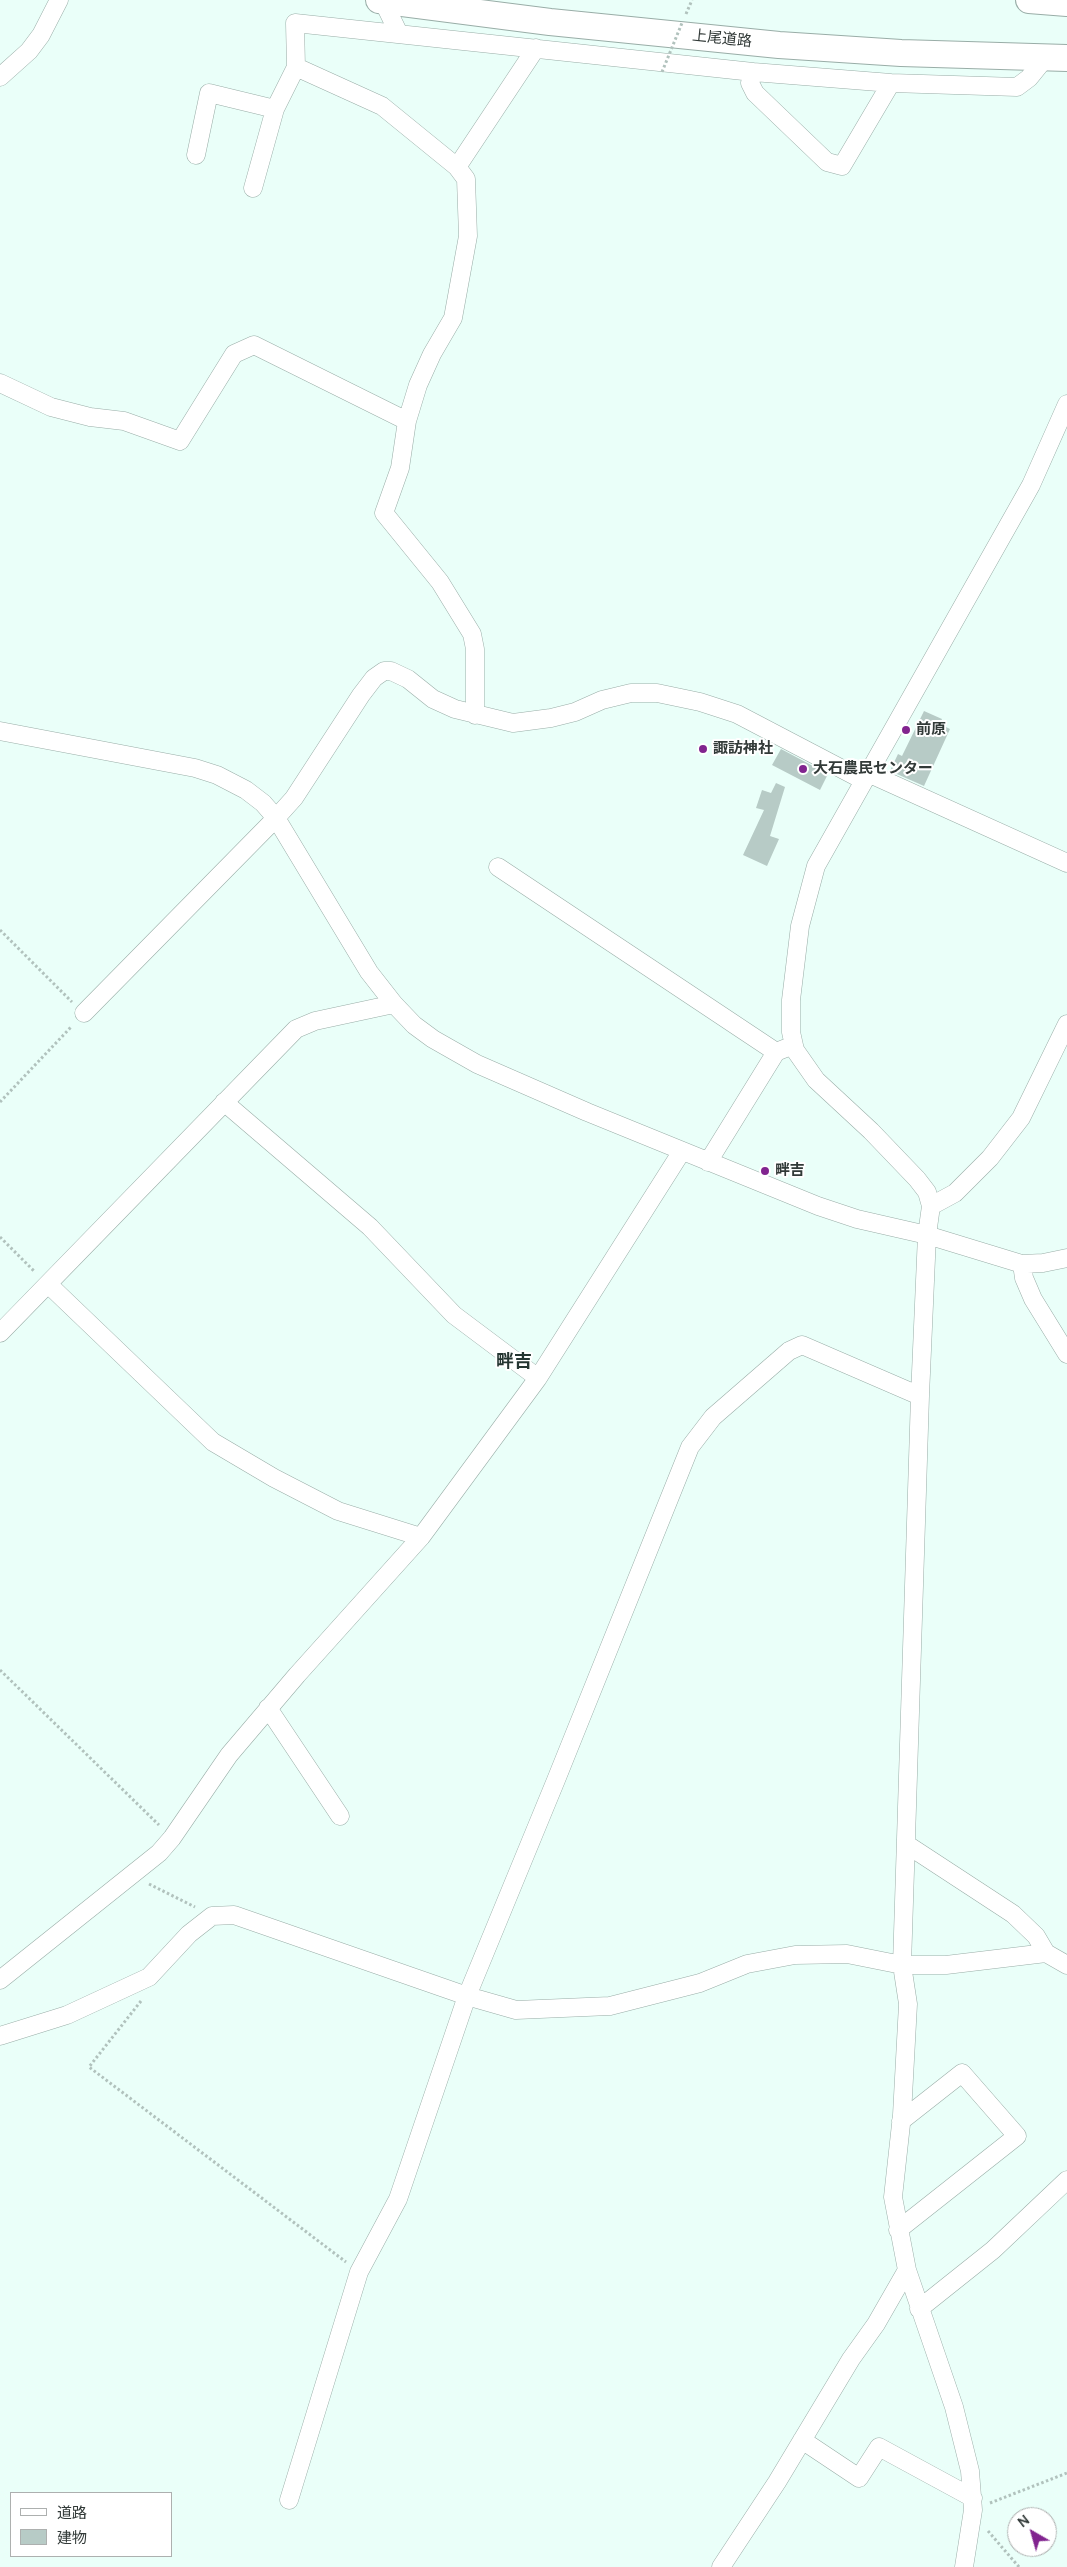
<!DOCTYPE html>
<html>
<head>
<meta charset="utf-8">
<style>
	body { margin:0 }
	#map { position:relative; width:1067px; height:2567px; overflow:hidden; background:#eafff9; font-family:Manrope,"Noto Sans JP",sans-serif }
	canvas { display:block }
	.legend { position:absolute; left:10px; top:2492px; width:162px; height:65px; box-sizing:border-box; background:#fff; border:1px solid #adb0af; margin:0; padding:6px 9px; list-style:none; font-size:15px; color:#323a38 }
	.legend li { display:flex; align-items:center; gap:10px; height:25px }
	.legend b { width:25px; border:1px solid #adb0af }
	.north { position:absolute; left:1007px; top:2507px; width:50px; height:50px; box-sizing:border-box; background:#fff; border:1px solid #adb0af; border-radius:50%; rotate:322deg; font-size:14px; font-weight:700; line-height:20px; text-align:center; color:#323a38 }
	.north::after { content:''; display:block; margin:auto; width:18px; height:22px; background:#81248f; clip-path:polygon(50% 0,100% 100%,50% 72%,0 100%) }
</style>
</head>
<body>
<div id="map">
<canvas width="1067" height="2567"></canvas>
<ul class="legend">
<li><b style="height:6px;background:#fff"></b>道路</li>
<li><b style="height:14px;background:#b7cbc6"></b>建物</li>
</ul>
<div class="north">N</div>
</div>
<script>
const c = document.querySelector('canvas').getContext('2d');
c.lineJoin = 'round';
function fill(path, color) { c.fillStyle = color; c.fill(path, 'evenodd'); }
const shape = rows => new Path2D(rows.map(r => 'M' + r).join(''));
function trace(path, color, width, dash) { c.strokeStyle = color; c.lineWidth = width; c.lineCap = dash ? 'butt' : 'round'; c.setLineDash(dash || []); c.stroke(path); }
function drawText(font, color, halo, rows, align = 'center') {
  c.font = font + ' Manrope,"Noto Sans JP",sans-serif'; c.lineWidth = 4; c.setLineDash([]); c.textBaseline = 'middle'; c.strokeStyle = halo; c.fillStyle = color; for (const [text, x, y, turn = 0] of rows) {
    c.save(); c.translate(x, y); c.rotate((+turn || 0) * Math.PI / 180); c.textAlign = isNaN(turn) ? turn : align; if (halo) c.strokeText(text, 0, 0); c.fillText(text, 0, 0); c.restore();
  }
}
fill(shape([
	[924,711,942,719,940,724,950,729,924,786,890,771,898,754,902,756],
	[781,749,828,774,820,790,772,765],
	[776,783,785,787,770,836,779,839,767,866,743,855,764,810,756,808,762,790,771,793]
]), '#b7cbc6');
const minor = shape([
	[383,1,399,34],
	[753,72,891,83,1017,87,1029,78,1046,57],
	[0,77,29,51,41,35,59,0],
	[196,155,209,93,275,109],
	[457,167,536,48],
	[253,188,275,109,296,67],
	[0,383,51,407,90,417,124,421,180,441,234,354,254,345,407,421],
	[475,715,475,649,472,634,440,582,384,513,400,468,407,421,418,385,432,354,453,318,468,236,466,179,457,167,382,106,296,67,295,23,753,72,750,83,755,93,827,162,842,166,891,83],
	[0,731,195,768,217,775,246,790,263,803,276,818,369,972,394,1004,414,1025,433,1039,477,1064,587,1112,818,1206,857,1219,927,1235,1022,1264,1043,1263,1067,1258],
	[868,773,1067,863],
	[498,867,776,1052],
	[84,1013,276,818,294,798,361,695,374,678,384,671,391,671,408,679,433,699,455,709,513,723,551,718,575,712,602,700,631,693,657,693,700,702,737,714,863,780],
	[224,1102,370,1227,454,1315,538,1378],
	[708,1162,776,1052,786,1048],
	[931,1206,955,1193,990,1158,1021,1118,1067,1024],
	[1022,1264,1024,1278,1033,1299,1067,1354],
	[48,1284,213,1442,274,1478,338,1511,421,1537],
	[0,1333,296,1029,315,1021,394,1004],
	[268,1708,340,1816],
	[906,1844,1013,1914,1036,1936,1046,1953],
	[0,1980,159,1853,172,1838,229,1755,297,1675,421,1537,538,1378,682,1151],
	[0,2036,67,2015,149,1977,189,1934,212,1916,234,1915,467,1996,516,2010,610,2006,700,1983,747,1964,795,1955,847,1954,902,1965,946,1965,1046,1953,1067,1965],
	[898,2230,1017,2136,962,2073,901,2121],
	[919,2309,993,2250,1067,2180],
	[802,2440,859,2478,879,2447,973,2498],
	[289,2500,359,2272,398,2199,467,1996,556,1780,690,1447,713,1417,789,1351,802,1345,920,1396],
	[721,2567,777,2482,851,2359,876,2324,907,2270],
	[964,2567,973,2510,970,2471,954,2407,907,2270,893,2197,902,2115,908,2004,902,1965,920,1396,927,1235,931,1206,927,1192,917,1179,871,1131,816,1080,795,1050,791,1032,791,1000,800,926,816,866,1031,485,1067,404]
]);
const highway = shape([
	[379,0,550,22,779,45,901,53,1067,58],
	[1029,0,1067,3]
]);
trace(minor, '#99ada7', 19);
trace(highway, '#99ada7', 28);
trace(shape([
	[686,14,692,0],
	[0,930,72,1002],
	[0,1102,72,1026],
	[0,1237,35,1272],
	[0,1670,159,1825],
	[149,1884,195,1907],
	[141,2001,89,2067,346,2262],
	[990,2503,1067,2473],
	[988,2531,1019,2567]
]), '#b1c2bd', 3, [2.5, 2.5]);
trace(minor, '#fff', 18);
trace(highway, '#fff', 26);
trace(shape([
	[662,72,682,23]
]), '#b1c2bd', 3, [2.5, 2.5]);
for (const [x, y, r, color] of [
	[906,730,5,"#81248f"],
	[703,749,5,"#81248f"],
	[803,769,5,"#81248f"],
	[765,1171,5,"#81248f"]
]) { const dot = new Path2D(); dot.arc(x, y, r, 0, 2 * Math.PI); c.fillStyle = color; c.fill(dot); trace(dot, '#fff', 2); }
drawText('15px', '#323a38', '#fff', [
	["上尾道路",722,39,6]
]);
drawText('bold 15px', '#323a38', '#fff', [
	["前原",916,730],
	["諏訪神社",713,749],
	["大石農民センター",813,769],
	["畔吉",775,1171]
], 'left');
drawText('bold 18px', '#253632', '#fff', [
	["畔吉",514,1362]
]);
</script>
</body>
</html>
